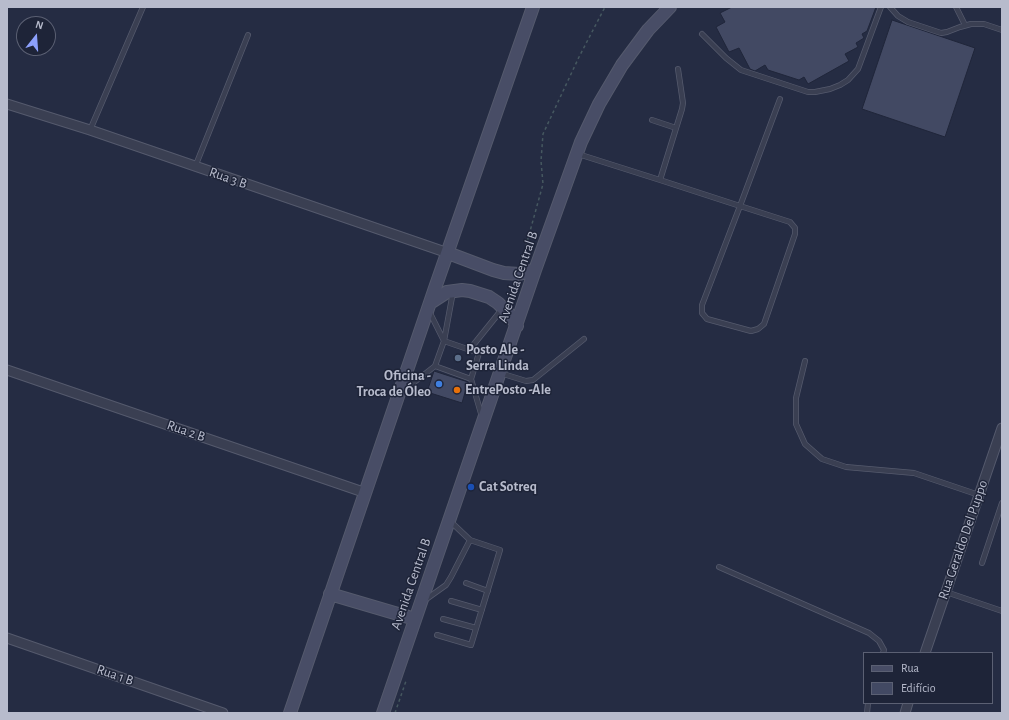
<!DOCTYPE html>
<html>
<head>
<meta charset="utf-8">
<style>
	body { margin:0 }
	#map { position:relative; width:1009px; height:720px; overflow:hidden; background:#252c43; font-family:"Alegreya Sans",sans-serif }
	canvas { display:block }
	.frame { position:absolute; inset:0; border:8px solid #b7bbcc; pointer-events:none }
	.legend { position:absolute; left:863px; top:652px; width:130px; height:52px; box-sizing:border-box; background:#1e2438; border:1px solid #5b6073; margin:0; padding:5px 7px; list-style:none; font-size:12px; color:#b7bbcc }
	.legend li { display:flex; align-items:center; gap:8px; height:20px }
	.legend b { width:20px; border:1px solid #5b6073 }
	.north { position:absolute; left:16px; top:16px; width:40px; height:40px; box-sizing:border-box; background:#1e2438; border:1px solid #5b6073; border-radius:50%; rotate:17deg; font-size:11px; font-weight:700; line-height:16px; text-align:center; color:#b7bbcc }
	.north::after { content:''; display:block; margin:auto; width:14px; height:18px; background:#8ca0fc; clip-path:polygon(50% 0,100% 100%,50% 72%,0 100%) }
</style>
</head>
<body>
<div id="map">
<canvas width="1009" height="720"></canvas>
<div class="frame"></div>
<ul class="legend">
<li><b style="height:5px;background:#484d66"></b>Rua</li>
<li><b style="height:11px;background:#424963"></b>Edifício</li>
</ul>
<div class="north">N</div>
</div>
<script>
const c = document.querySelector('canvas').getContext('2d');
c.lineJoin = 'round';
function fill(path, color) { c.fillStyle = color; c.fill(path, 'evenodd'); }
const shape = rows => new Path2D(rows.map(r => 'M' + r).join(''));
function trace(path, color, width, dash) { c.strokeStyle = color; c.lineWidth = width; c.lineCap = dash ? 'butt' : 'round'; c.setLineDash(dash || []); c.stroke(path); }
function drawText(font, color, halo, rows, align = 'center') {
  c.font = font + ' "Alegreya Sans",sans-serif'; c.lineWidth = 3; c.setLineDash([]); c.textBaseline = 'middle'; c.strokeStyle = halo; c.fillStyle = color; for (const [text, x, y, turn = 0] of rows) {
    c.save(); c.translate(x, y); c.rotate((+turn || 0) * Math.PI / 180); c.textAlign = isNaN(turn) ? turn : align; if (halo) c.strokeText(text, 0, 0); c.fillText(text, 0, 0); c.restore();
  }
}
const building = shape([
	[732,7,876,7,867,31,862,34,864,38,856,43,858,47,845,54,849,61,808,84,804,77,799,80,768,70,765,65,755,71,750,69,739,48,729,52,716,27,725,22,720,13,732,7],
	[892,20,975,48,945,137,862,109,892,20],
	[434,371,468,382,462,403,427,392,434,371]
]);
fill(building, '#424963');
trace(building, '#20263a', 1);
const lane = shape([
	[890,7,898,16,908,22,941,33,947,32,960,27,971,24,984,24,1002,30],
	[956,7,965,25],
	[702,34,726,58,741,70,808,92,815,92,830,89,840,85,848,80,858,69,881,7],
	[652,120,676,128],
	[90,130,143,7],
	[578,154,660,180,740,206,790,222,795,228,795,234,764,324,758,329,751,331,707,319,702,313,702,305,740,206,780,99],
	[195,167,248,35],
	[660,180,682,109,683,103,678,69],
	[429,311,444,341,479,353,471,379],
	[470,349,503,308],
	[805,361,796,398,796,424,805,444,822,459,846,467,914,473,979,495],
	[435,366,444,341,453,292],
	[500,373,526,381,533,380,584,339],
	[403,391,435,366,471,379,482,417],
	[982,563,1002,503],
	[719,567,869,633,879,641,884,650,883,653],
	[466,583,488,591],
	[946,592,1002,611],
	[425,600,446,585,451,577,470,540,450,521],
	[451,601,482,610],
	[443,619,476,628],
	[437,635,471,645,500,550,470,540],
	[867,713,868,703]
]);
const street = shape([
	[7,104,90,130,448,253],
	[7,370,366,493],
	[7,638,223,713],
	[925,653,1002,428],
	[905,713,908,703]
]);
const secondary = shape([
	[448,253,493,270,504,273,519,274,535,270],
	[430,303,447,292,462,290,470,291,489,297,498,303,510,315,517,326],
	[330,594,415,619],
	[290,713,435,288,533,7],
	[383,713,535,270,581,142,599,104,622,65,648,30,670,7]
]);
trace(lane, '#555a6d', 6);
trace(street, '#555a6d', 11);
trace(secondary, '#555a6d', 14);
trace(shape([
	[521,264,543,184,541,161,543,134,579,57,605,7],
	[515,284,511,295,516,296],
	[395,713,406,681]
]), '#465860', 1.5, [3, 3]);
trace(lane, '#3a3f52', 4.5);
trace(street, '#3a3f52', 9);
trace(secondary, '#484d66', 12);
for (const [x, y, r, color] of [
	[458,358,4,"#5c6f8a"],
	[439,384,4,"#3f7fe0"],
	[457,390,4,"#e8710a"],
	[471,487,4,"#1a4fb4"]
]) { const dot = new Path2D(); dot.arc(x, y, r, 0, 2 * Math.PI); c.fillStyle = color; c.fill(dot); trace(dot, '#1e2438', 1.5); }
drawText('14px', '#b7bbcc', '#1e2438', [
	["Rua 3 B",228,178,19],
	["Avenida Central B",518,277,-71],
	["Rua 2 B",186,431,19],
	["Rua Geraldo Del Puppo",963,540,-71],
	["Avenida Central B",411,584,-71],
	["Rua 1 B",115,675,19]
]);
drawText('bold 14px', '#b7bbcc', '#1e2438', [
	["Posto Ale -",466,350],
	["Serra Linda",466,366],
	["Oficina -",431,376,"right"],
	["Troca de Óleo",431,392,"right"],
	["EntrePosto -Ale",465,390],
	["Cat Sotreq",479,487]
], 'left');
</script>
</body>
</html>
